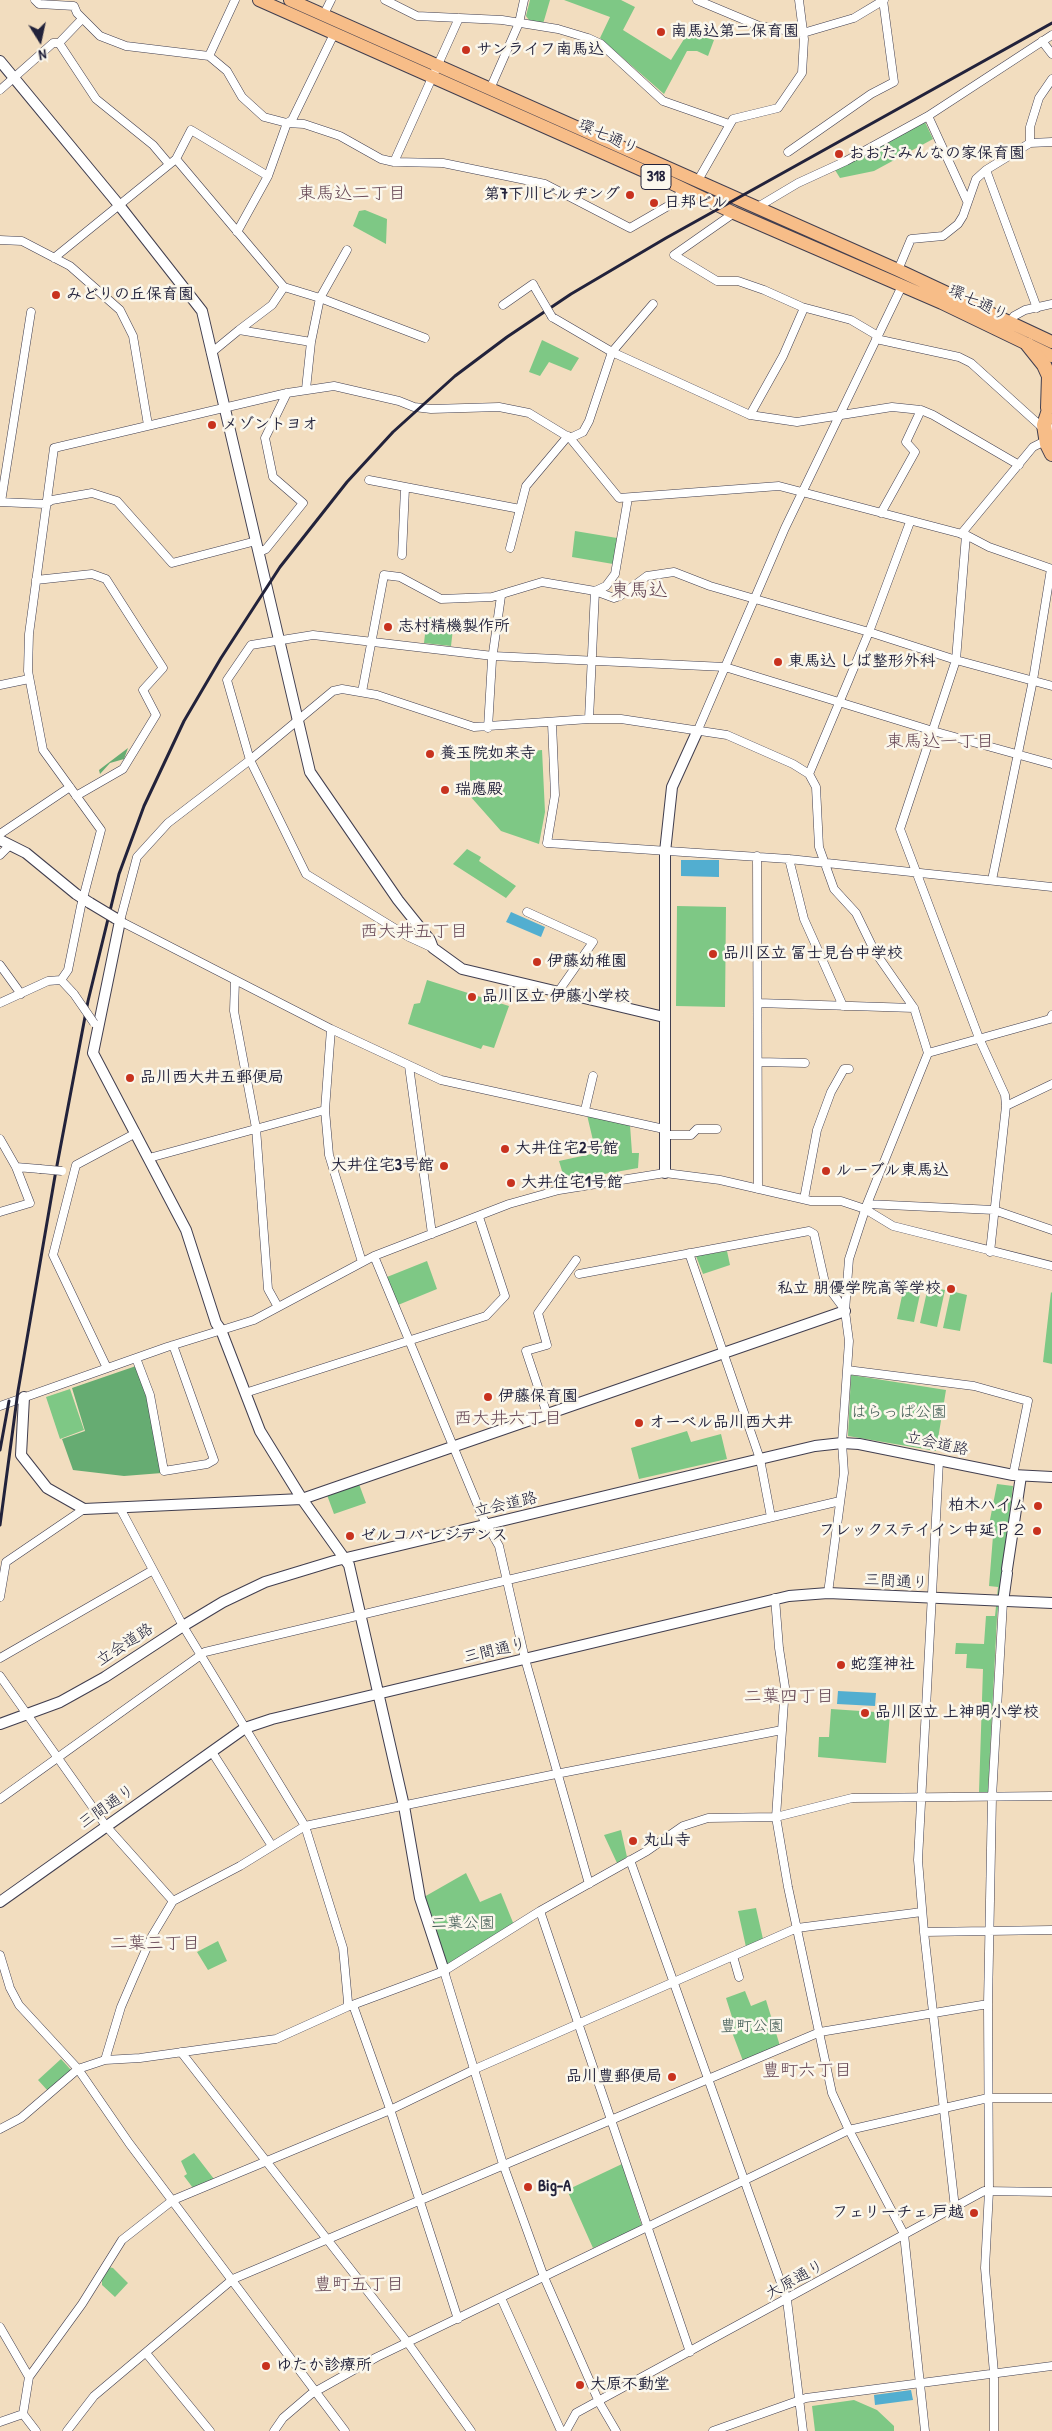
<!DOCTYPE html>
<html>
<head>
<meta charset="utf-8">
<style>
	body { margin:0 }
	#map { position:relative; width:1052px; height:2431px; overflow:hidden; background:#f2ddbf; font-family:"Patrick Hand",sans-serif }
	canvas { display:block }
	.north { position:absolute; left:15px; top:15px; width:50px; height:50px; -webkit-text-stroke:4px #fbf7ec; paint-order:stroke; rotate:170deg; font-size:14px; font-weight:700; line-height:20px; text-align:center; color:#22223b }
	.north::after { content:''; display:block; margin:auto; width:18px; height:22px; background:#22223b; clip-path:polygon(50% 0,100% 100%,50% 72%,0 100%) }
</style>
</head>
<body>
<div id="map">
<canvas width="1052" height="2431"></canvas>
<div class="north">N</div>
</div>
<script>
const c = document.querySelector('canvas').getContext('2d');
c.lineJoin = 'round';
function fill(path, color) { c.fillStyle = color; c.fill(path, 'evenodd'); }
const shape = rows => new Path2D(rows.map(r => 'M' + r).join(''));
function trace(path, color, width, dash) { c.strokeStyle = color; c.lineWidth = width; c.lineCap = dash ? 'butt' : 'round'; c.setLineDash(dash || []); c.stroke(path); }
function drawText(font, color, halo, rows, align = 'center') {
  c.font = font + ' "Patrick Hand","Klee One",sans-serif'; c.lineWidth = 5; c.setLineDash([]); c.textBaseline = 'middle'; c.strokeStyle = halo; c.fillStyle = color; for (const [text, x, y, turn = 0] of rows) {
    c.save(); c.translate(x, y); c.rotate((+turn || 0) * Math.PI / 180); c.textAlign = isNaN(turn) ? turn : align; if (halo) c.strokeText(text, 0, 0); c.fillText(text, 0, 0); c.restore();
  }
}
fill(shape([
	[530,0,550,0,543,24,529,20,526,16],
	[564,0,621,0,635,7,623,30,671,60,689,31,714,40,708,56,697,51,687,51,664,94,600,38,610,17],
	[925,122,933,139,874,171,840,178,835,170],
	[365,210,387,219,386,244,353,226,359,211],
	[542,340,579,358,571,371,549,362,540,376,529,372],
	[575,531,617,538,613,564,572,557],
	[427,617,454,620,451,646,424,643],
	[542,750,545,812,539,844,501,831,470,796,470,757],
	[467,849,481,857,479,861,516,886,506,898,453,864],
	[677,906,726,907,725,1007,676,1006],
	[427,980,509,1006,494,1048,483,1045,481,1049,408,1024,414,1004,420,1003],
	[587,1115,630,1125,632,1153,639,1153,638,1168,565,1181,559,1161,596,1153],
	[727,1251,730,1265,703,1274,696,1256],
	[427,1261,437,1289,398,1305,387,1277],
	[905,1282,922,1285,914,1322,897,1319],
	[928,1287,945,1290,937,1327,920,1323],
	[951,1291,967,1295,960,1331,943,1328],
	[1051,1292,1052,1293,1052,1364,1043,1362],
	[851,1375,946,1390,936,1451,848,1436],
	[70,1389,84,1430,60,1439,46,1397],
	[687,1431,691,1442,721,1434,727,1459,639,1479,631,1448],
	[359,1484,366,1503,334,1514,327,1495],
	[997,1484,1013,1486,997,1617,988,1792,979,1792,983,1669,966,1668,967,1654,955,1654,956,1643,984,1644,986,1616,995,1616,998,1587,989,1586,993,1536,987,1535],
	[831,1709,890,1713,886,1763,818,1757,819,1737,829,1737],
	[621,1830,627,1857,617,1863,604,1835],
	[466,1873,480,1902,501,1893,514,1925,448,1966,424,1897],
	[756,1908,763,1939,746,1947,738,1911],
	[218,1941,227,1961,208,1970,197,1952],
	[745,1991,751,2006,766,2000,780,2046,743,2061,727,2019,732,2017,726,1998],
	[61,2059,71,2070,48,2091,38,2080],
	[194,2153,214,2179,193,2188,184,2176,187,2174,181,2161],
	[622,2164,642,2226,593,2248,567,2190],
	[109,2267,113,2268,128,2283,115,2297,102,2285,102,2278],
	[854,2400,877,2410,894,2426,894,2431,815,2431,812,2406]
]), '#7ec885');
fill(shape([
	[128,748,124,759,110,763,100,774,99,770],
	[136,1366,150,1405,162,1473,124,1476,73,1470,62,1439,85,1431,72,1388]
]), '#66ac72');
fill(shape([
	[681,860,719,860,719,877,681,876],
	[511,912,545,927,541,937,506,922],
	[838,1691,876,1693,875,1706,837,1704],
	[911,2390,913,2400,875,2405,874,2395]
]), '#52aed0');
const minor = shape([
	[35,0,39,4,74,6,77,13,100,36,126,46,209,56,227,71,242,97,264,117,287,123,304,124,340,136,381,159,394,162,443,163,545,184,630,228,675,202,682,189],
	[385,0,417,16,502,20,558,29,588,38,601,44,663,101,729,124],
	[697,0,759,26,803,33,854,18,884,0],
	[323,16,331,0],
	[82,19,59,43,96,99,153,145,169,164],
	[1042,41,1052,54],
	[209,56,235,0],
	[490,89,519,23,524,0],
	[0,90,53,43,59,43],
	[928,116,967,201],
	[1030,143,1030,127,1039,98,1052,79],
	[788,152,871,94,894,82,883,0],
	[176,159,284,287,320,298,425,338],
	[394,162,459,18],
	[986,170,1037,308],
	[697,182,733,119,778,108,802,73,804,39,799,0],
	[756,208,798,183,846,161,928,116,1052,35],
	[734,213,674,255,717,281,738,281,764,290,802,307,851,320,878,336],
	[237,232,268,176,287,123,292,120,334,34],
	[0,240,22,241,70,266,120,310,133,336,148,425],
	[54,258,176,159,191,130,268,176],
	[898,270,911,239,943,236,958,224,963,216,976,179,986,170,1030,143,1052,142],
	[503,305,533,284,535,288],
	[552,317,612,352,750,415,797,422,892,407,921,410,933,415,1019,465],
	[1009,323,1014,316,1025,310,1052,304],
	[239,330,272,305,284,287],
	[876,339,959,357,971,363,1045,430,1052,428],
	[211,353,239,330,311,342],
	[306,389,311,342,320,298,347,250],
	[750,415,783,356,804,308],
	[570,438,583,432,589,421,612,352,653,304],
	[369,480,520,509],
	[0,502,45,504,52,500,92,493,117,501,172,563,256,541],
	[1,502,31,312],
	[881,513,915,452,906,442,921,410],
	[961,534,1033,447,1049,439],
	[966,535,956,660,900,829,979,1038,1005,1095,1006,1106,990,1252],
	[510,548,526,486,568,436],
	[259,552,266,549,303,503,273,477,265,438,287,393],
	[402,555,405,488],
	[36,580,92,574,106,579,163,668,143,690,156,715,123,769,76,796],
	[0,685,29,679],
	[362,692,384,575,400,577,441,599,492,597,542,582,595,591,614,598,620,596,647,576,674,572,710,586,869,632,956,660,1052,686],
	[589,719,595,591,606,586,615,574,628,498],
	[552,723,555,795,547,843,789,859,1052,887],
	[488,728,492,660,501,596],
	[697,732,785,528,902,286],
	[809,774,869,632,910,522],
	[0,834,70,787],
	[0,855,10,845],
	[757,856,758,1189],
	[789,859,804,919,843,1006],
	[992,880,1033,680,1051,569],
	[527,912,593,942,558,992],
	[433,948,409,937,306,874,250,760,227,680,251,645,313,635,493,656,725,667,933,731,1052,764],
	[0,965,21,994],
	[61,980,74,994],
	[235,980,234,1011,256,1128,268,1289,278,1307],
	[0,1003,48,981,61,980,68,970,81,906,101,830,43,750,28,671,29,634,54,448,287,393,334,386,399,401,414,407,431,409,499,407,529,413,570,438,619,498,779,486,966,535,989,547,1052,569],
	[758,1003,914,1008],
	[331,1029,325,1110,329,1155,362,1262],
	[758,1062,805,1063],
	[409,1066,432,1234],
	[1006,1106,1052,1084],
	[585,1110,593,1076],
	[664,1129,441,1080,331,1029,120,921,137,857,168,823,250,760,333,691,342,689,377,695,474,727,589,719,621,719,727,735,793,764,809,774,816,787,819,847,834,889,856,913,875,952,914,1008,928,1053],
	[664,1135,691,1135,697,1129,717,1129],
	[0,1139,16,1167,30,1203,0,1212],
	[149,1158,325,1110],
	[16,1167,40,1169],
	[804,1199,817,1130,831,1092,844,1069,849,1069],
	[867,1204,994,1210,1052,1230],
	[689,1253,760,1459,771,1517],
	[374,1256,483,1518,499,1546,525,1659,589,1884],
	[579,1274,809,1231,814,1234,825,1283,845,1310],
	[136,1358,150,1395,164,1471,207,1464,214,1460,173,1345],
	[107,1368,53,1255,76,1165,136,1133],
	[847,1370,974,1386,1028,1401,1013,1475],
	[245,1393,486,1316,505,1296,479,1217],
	[0,1406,167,1347,254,1320,374,1256,509,1204,559,1190,665,1173,720,1180,811,1201,841,1201,865,1209,893,1226,1052,1266],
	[547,1414,526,1351,547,1345,538,1313,576,1260],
	[939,1461,918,1860,924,1932,955,2208],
	[120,1508,183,1626,305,1826,343,1948,348,2002,347,2007],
	[828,1593,844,1473,842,1443,849,1341,845,1311,849,1259,867,1204,928,1053,1050,1019,1052,1015],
	[0,1597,6,1562,84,1509],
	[775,1598,779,1648,785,1687,776,1817,788,1887,832,2093,849,2130,904,2234,925,2431],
	[0,1658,153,1570],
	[0,1676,106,1826,173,1901],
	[212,1752,272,1846],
	[0,1799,205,1652,840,1501],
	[630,1860,787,2300,803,2431],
	[540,1911,690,2352],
	[924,1932,1052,1930],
	[0,1955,10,1988,19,2005,78,2069,129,2143,345,2431],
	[733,1956,739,1977],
	[444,1971,503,2164,544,2277,599,2402,616,2431],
	[353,2005,389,2106,458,2319],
	[181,2052,408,2343,471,2431],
	[105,2060,121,2007,133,1979,152,1936,173,1901,240,1866,305,1826,556,1774,782,1730],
	[0,2129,21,2118,78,2069,105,2060,140,2058,276,2039,347,2007,444,1971,540,1911,647,1851,683,1826,708,1818,776,1817,852,1798,1052,1796],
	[501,2298,561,2431],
	[0,2327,29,2377],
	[146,2353,210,2431],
	[0,2422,23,2414],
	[36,2431,23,2414,29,2377,82,2304,122,2240,173,2200,390,2110,475,2069,797,1928,922,1912],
	[67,2431,94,2396,233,2279,820,2032,988,2004],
	[274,2431,283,2418,311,2394,377,2357,849,2130,988,2098,1052,2098],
	[566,2431,576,2413,984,2191,1052,2192],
	[713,2431,806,2398,1052,2366],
	[994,2431,994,2373,985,2268,989,2191,988,2004,992,1797,1003,1602]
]);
const tertiary = shape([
	[0,61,119,205,202,311,310,772,398,900,430,940,433,948,462,969,664,1017],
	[0,840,26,853,76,894,90,903],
	[115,918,120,921,93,1053,186,1230,216,1323,221,1330,260,1431,302,1499,349,1565,404,1806,420,1898,444,1971],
	[665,1173,665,852,672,787,697,732],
	[24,1397,21,1455,47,1488,84,1509,302,1499,845,1311],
	[1007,1569,1021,1476],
	[1003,1602,1007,1573],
	[0,1724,60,1702,105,1677,183,1626,223,1602,265,1582,334,1561,760,1459,815,1446,842,1443,859,1444,1013,1475,1052,1477],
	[0,1902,245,1728,272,1719,789,1596,828,1593,1052,1603]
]);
const primary = shape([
	[259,0,669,182,734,213,942,303,1052,356],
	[290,0,898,270,1052,342]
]);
const trunk = shape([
	[1028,345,1044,365,1049,376,1048,408],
	[1052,401,1044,425,1047,444,1052,454]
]);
trace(minor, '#413e4f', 9);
trace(tertiary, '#413e4f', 12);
trace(primary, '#413e4f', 14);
trace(trunk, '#413e4f', 16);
trace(minor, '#fff', 8);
trace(tertiary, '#fff', 10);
trace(primary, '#f7bd88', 12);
trace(trunk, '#f7bd88', 14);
trace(shape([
	[0,1450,9,1401],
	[0,1525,18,1391,55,1176,88,1001,119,874,144,806,184,721,221,658,280,567,347,482,393,432,455,376,507,337,571,294,666,238,1052,23]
]), '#22223b', 3);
const minorBridge = shape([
	[535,288,552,317],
	[74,994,94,1023],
	[40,1169,62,1171]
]);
const tertiaryBridge = shape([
	[90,903,115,918]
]);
trace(minorBridge, '#413e4f', 9, []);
trace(tertiaryBridge, '#413e4f', 12, []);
trace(minorBridge, '#fff', 8);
trace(tertiaryBridge, '#fff', 10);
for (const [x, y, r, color] of [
	[661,32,5,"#c8321e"],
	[466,50,5,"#c8321e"],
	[839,154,5,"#c8321e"],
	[630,195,5,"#c8321e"],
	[654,203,5,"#c8321e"],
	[56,295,5,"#c8321e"],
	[212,425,5,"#c8321e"],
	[388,627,5,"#c8321e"],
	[778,662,5,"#c8321e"],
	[430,754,5,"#c8321e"],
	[445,790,5,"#c8321e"],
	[713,954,5,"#c8321e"],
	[537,962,5,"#c8321e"],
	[472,997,5,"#c8321e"],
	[130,1078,5,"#c8321e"],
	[505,1149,5,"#c8321e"],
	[444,1166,5,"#c8321e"],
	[826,1171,5,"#c8321e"],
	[511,1183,5,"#c8321e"],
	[951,1289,5,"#c8321e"],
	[488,1397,5,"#c8321e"],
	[639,1423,5,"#c8321e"],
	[1038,1506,5,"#c8321e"],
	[1037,1531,5,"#c8321e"],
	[350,1536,5,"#c8321e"],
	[841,1665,5,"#c8321e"],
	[865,1713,5,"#c8321e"],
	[633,1841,5,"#c8321e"],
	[672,2077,5,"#c8321e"],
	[528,2187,5,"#c8321e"],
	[974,2213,5,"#c8321e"],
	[266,2366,5,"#c8321e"],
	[580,2385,5,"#c8321e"]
]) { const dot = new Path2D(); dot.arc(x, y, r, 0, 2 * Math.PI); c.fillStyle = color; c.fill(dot); trace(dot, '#fbf7ec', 2); }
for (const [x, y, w] of [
	[656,177,30]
]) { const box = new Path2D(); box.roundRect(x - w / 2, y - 12.5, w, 25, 4); c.fillStyle = '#fbf7ec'; c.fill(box); trace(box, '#22223b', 1); }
drawText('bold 15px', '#22223b', null, [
	["318",656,177]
]);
drawText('bold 16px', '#22223b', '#fbf7ec', [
	["南馬込第二保育園",671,32],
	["サンライフ南馬込",476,50],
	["おおたみんなの家保育園",849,154],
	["第7下川ビルヂング",620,195,"right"],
	["日邦ビル",664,203],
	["みどりの丘保育園",66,295],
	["メゾントヨオ",222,425],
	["志村精機製作所",398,627],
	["東馬込 しば整形外科",788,662],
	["養玉院如来寺",440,754],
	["瑞應殿",455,790],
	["品川区立 冨士見台中学校",723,954],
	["伊藤幼稚園",547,962],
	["品川区立 伊藤小学校",482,997],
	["品川西大井五郵便局",140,1078],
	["大井住宅2号館",515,1149],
	["大井住宅3号館",434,1166,"right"],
	["ルーブル東馬込",836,1171],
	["大井住宅1号館",521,1183],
	["私立 朋優学院高等学校",941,1289,"right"],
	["伊藤保育園",498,1397],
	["オーベル品川西大井",649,1423],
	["柏木ハイム",1028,1506,"right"],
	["フレックステイイン中延Ｐ２",1027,1531,"right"],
	["ゼルコバ レジデンス",360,1536],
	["蛇窪神社",851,1665],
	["品川区立 上神明小学校",875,1713],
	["丸山寺",643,1841],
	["品川豊郵便局",662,2077,"right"],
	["Big-A",538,2187],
	["フェリーチェ 戸越",964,2213,"right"],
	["ゆたか診療所",276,2366],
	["大原不動堂",590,2385]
], 'left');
drawText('16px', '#22223b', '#fbf7ec', [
	["環七通り",608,137,24],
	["環七通り",978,303,25],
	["立会道路",937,1444,12],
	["立会道路",506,1505,-13],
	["三間通り",896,1582,3],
	["立会道路",125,1645,-33],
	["三間通り",495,1651,-13],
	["三間通り",107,1807,-35],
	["大原通り",795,2280,-29]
]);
drawText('16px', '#425c55', '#fbf7ec', [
	["はらっぱ公園",899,1413],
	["二葉公園",463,1924],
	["豊町公園",752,2027]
]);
drawText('18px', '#664755', '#fbf7ec', [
	["東馬込二丁目",352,194],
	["東馬込一丁目",940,742],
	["西大井五丁目",414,932],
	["西大井六丁目",508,1419],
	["二葉四丁目",789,1697],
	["二葉三丁目",155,1944],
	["豊町六丁目",807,2071],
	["豊町五丁目",359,2285]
]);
drawText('19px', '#664755', '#fbf7ec', [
	["東馬込",639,591]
]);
</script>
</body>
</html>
